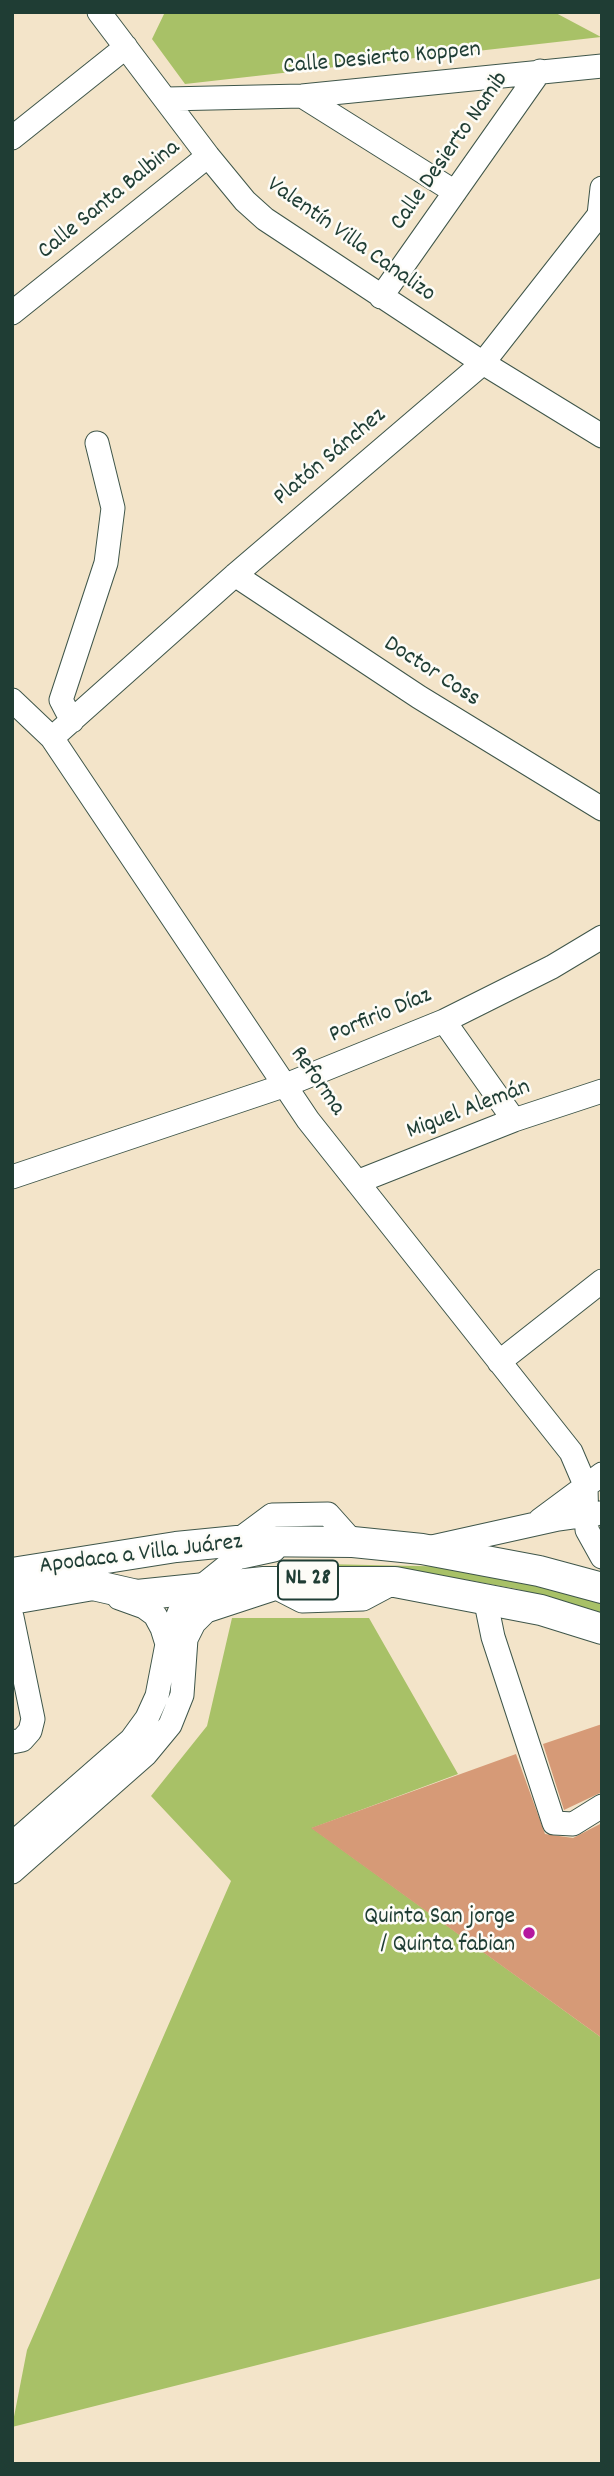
<!DOCTYPE html>
<html>
<head>
<meta charset="utf-8">
<style>
	body { margin:0 }
	#map { position:relative; width:614px; height:2476px; overflow:hidden; background:#f3e4c9; font-family:Dekko,sans-serif }
	canvas { display:block }
	.frame { position:absolute; inset:0; border:14px solid #1f3d34; pointer-events:none }
</style>
</head>
<body>
<div id="map">
<canvas width="614" height="2476"></canvas>
<div class="frame"></div>
</div>
<script>
const c = document.querySelector('canvas').getContext('2d');
c.lineJoin = 'round';
function fill(path, color) { c.fillStyle = color; c.fill(path, 'evenodd'); }
const shape = rows => new Path2D(rows.map(r => 'M' + r).join(''));
function trace(path, color, width, dash) { c.strokeStyle = color; c.lineWidth = width; c.lineCap = dash ? 'butt' : 'round'; c.setLineDash(dash || []); c.stroke(path); }
function drawText(font, color, halo, rows, align = 'center') {
  c.font = font + ' Dekko,sans-serif'; c.lineWidth = 5; c.setLineDash([]); c.textBaseline = 'middle'; c.strokeStyle = halo; c.fillStyle = color; for (const [text, x, y, turn = 0] of rows) {
    c.save(); c.translate(x, y); c.rotate((+turn || 0) * Math.PI / 180); c.textAlign = isNaN(turn) ? turn : align; if (halo) c.strokeText(text, 0, 0); c.fillText(text, 0, 0); c.restore();
  }
}
fill(shape([
	[165,12,554,12,601,37,185,84,152,39],
	[275,1563,464,1567,602,1600,602,1613,517,1589,462,1579],
	[232,1618,369,1618,458,1774,312,1828,602,2038,602,2278,12,2427,27,2350,231,1881,151,1796,207,1726]
]), '#a8c167');
fill(shape([
	[602,1724,602,1792,564,1810,543,1744],
	[516,1754,545,1834,573,1838,602,1823,602,2038,311,1828]
]), '#d69a77');
const minor = shape([
	[99,12,208,156,245,201,265,219,483,363,602,436],
	[302,96,455,192],
	[167,99,302,96,602,66],
	[12,138,126,47],
	[381,297,540,71],
	[12,313,208,156],
	[235,575,419,697,602,809],
	[12,700,52,738,308,1120,571,1452,586,1487,587,1530,602,1557],
	[72,721,61,700,106,563,113,508,97,443],
	[52,738,235,575,483,363,599,215,602,188],
	[444,1021,514,1120],
	[12,1177,286,1085,444,1021,552,967,602,937],
	[357,1182,514,1120,602,1091],
	[499,1362,602,1281],
	[540,1520,602,1474],
	[237,1541,272,1515,328,1514,353,1542],
	[432,1547,558,1519,601,1513],
	[267,1583,302,1601,363,1599,395,1582],
	[485,1598,493,1637,554,1823,573,1824,602,1806],
	[12,1617,33,1719,30,1731,22,1740,12,1742],
	[167,1644,179,1613,201,1587,237,1558,274,1550],
	[12,1844,131,1740,147,1718,157,1696,167,1644,162,1628,155,1615,144,1607,119,1598],
	[12,1872,146,1754,170,1725,182,1695,186,1639,194,1623,206,1611,273,1589]
]);
const major = shape([
	[12,1573,176,1547,237,1541,353,1542,422,1549,539,1571,602,1588],
	[12,1599,93,1585,137,1595,264,1582,395,1582,541,1610,602,1629]
]);
trace(minor, '#3f564a', 25);
trace(major, '#3f564a', 32);
trace(minor, '#fff', 23);
trace(major, '#fff', 30);
for (const [x, y, r, color] of [
	[529,1933,7,"#b5179e"]
]) { const dot = new Path2D(); dot.arc(x, y, r, 0, 2 * Math.PI); c.fillStyle = color; c.fill(dot); trace(dot, '#fdfcf7', 2.5); }
for (const [x, y, w] of [
	[308,1580,60]
]) { const box = new Path2D(); box.roundRect(x - w / 2, y - 19.5, w, 39, 5); c.fillStyle = '#fdfcf7'; c.fill(box); trace(box, '#1f3d34', 2); }
drawText('bold 23px', '#1f3d34', null, [
	["NL 28",308,1580]
]);
drawText('24px', '#1f3d34', '#fdfcf7', [
	["Calle Desierto Koppen",382,60,-5],
	["Calle Desierto Namib",451,152,-55],
	["Calle Santa Balbina",110,201,-39],
	["Valentín Villa Canalizo",350,241,35],
	["Platón Sánchez",331,458,-40],
	["Doctor Coss",431,673,33],
	["Porfirio Díaz",381,1017,-23],
	["Reforma",316,1082,55],
	["Miguel Alemán",469,1111,-21],
	["Apodaca a Villa Juárez",141,1556,-7]
]);
drawText('24px', '#1f3d34', '#fdfcf7', [
	["Quinta San jorge",515,1919],
	["/ Quinta fabian",515,1947]
], 'right');
</script>
</body>
</html>
